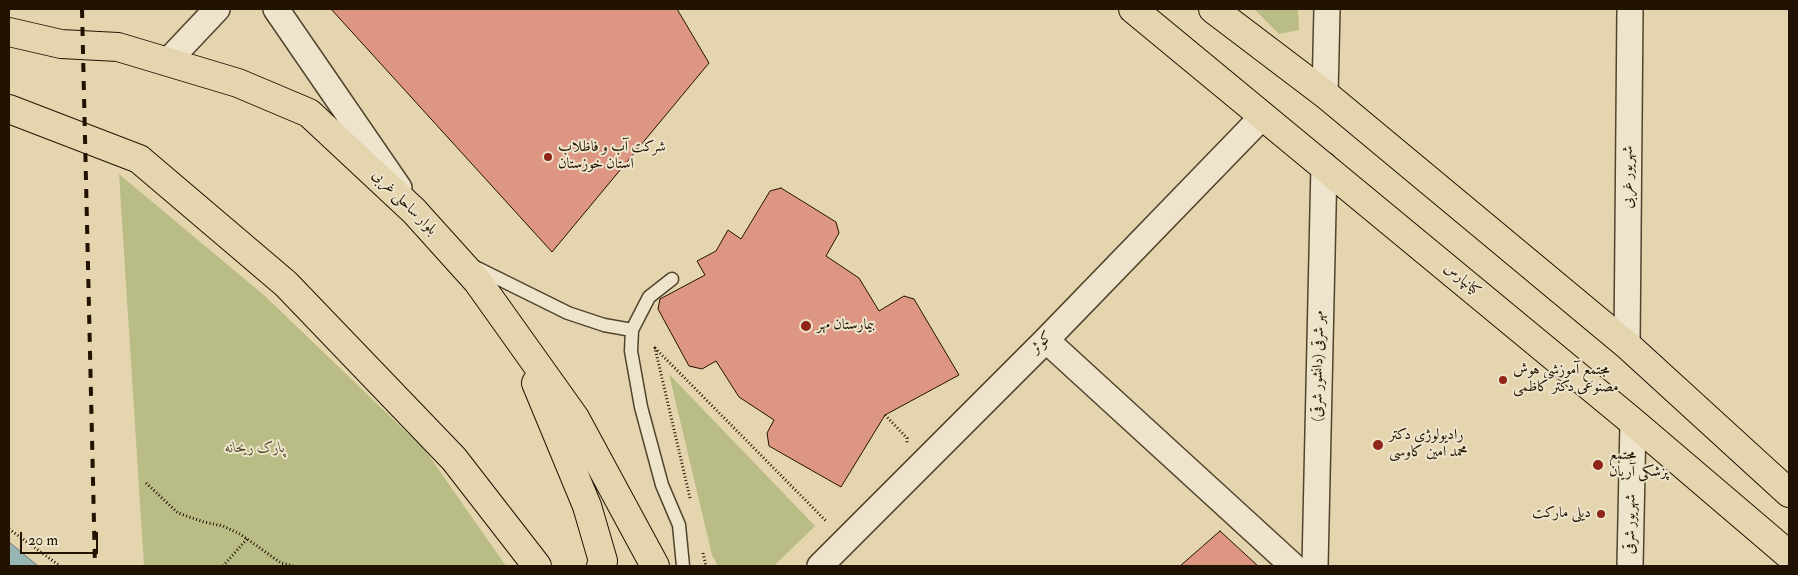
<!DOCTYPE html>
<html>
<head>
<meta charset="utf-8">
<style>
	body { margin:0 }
	#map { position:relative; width:1798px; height:575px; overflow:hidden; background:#e4d5af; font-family:"IM FELL Double Pica",serif }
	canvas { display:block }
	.frame { position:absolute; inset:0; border:10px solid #221202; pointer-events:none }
	.scale { position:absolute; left:20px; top:532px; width:78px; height:22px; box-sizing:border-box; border:2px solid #221202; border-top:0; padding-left:6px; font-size:15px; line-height:18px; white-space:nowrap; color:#221202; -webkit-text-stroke:4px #ede4cb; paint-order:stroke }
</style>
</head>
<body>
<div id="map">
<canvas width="1798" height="575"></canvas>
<div class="frame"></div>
<div class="scale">20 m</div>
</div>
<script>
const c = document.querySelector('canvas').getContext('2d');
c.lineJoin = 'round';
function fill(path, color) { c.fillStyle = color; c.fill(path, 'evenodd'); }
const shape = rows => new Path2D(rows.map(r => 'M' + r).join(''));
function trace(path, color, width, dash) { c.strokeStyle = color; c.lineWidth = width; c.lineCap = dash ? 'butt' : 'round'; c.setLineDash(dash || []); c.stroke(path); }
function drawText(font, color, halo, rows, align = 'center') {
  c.font = font + ' "IM FELL Double Pica",Amiri,serif'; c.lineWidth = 4; c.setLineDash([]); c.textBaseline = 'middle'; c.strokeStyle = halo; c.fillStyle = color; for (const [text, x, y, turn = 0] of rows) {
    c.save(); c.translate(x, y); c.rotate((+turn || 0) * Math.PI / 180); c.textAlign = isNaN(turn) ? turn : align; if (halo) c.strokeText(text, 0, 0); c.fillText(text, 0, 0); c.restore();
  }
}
fill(shape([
	[1254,9,1298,9,1299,30,1279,34],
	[119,174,265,296,425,450,506,566,144,566],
	[669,374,815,526,774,566,718,566,712,555]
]), '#babc86');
const water = shape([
	[9,542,38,566,9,566,9,542]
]);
fill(water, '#98b6b4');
trace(water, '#69746d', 1);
const building = shape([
	[331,9,677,9,709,63,552,252,331,9],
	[781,188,836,222,839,233,826,256,859,278,879,311,904,296,914,299,959,375,885,415,841,487,769,446,767,433,774,420,739,397,716,361,702,369,689,366,658,309,660,299,705,275,697,261,716,251,728,230,741,239,770,191,781,188],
	[1220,531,1258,566,1180,566,1220,531]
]);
fill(building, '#dd9682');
trace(building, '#221202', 1);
const lane = shape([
	[475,267,568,313,604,325,632,330],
	[672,279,649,297,632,330,631,351,641,407,662,485,679,525,683,566]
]);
const street = shape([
	[276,9,399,188],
	[167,62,217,9],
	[1325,94,1327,9],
	[1046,340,1293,566],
	[1627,345,1630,9],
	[820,566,1046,340,1262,117],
	[1315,566,1324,165],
	[1630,566,1633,422]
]);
const primary = shape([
	[1133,9,1633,422,1789,555],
	[1213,9,1325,94,1627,345,1789,493],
	[9,32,61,44,118,47,238,83,309,113,414,211,478,282,575,418,655,566],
	[9,109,139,159,286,284,454,459,537,566],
	[536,383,587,506,603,561,601,566]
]);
trace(lane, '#52432d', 15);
trace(street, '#52432d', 28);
trace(primary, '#221202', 30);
trace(shape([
	[885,415,907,438,907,443],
	[146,483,178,513,204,522,223,526,240,534,281,563,293,566],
	[690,498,655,348,827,522],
	[9,529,60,566],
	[703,553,706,566],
	[223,566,247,539]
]), '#221202', 3, [1, 2.5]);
trace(lane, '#ede4cb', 12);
trace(street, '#ede4cb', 25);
trace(primary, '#e4d5af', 28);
trace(shape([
	[82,9,95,566]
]), '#221202', 4, [9, 9]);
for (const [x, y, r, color] of [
	[548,157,5,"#8f2418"],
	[806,326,6,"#8f2418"],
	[1503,380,5,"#8f2418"],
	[1378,445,6,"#8f2418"],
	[1598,465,6,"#8f2418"],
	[1601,514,5,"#8f2418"]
]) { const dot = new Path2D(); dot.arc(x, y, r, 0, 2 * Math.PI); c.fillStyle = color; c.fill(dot); trace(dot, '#ede4cb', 2); }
drawText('15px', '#221202', '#ede4cb', [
	["شرکت آب و فاظلاب",558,148],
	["استان خوزستان",558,165],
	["بیمارستان مهر",817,326],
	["مجتمع آموزشی هوش",1513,371],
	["مصنوعی دکتر کاظمی",1513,388],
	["رادیولوژی دکتر",1389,436],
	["محمد امین کاوسی",1389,453],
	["مجتمع",1609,456],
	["پزشکی آریان",1609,473],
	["دیلی مارکت",1591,514,"right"]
], 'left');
drawText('15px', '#221202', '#ede4cb', [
	["شهریور غربی",1629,177,-90],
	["بلوار ساحلی غربی",404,203,45],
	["کیانپارس",1462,280,40],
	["کوثر",1042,343,-45],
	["مهر شرقی (دانشور شرقی)",1319,366,-89],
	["شهریور شرقی",1631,524,-89]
]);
drawText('italic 15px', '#574e30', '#ede4cb', [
	["پارک ریحانه",255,449]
]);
</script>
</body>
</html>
